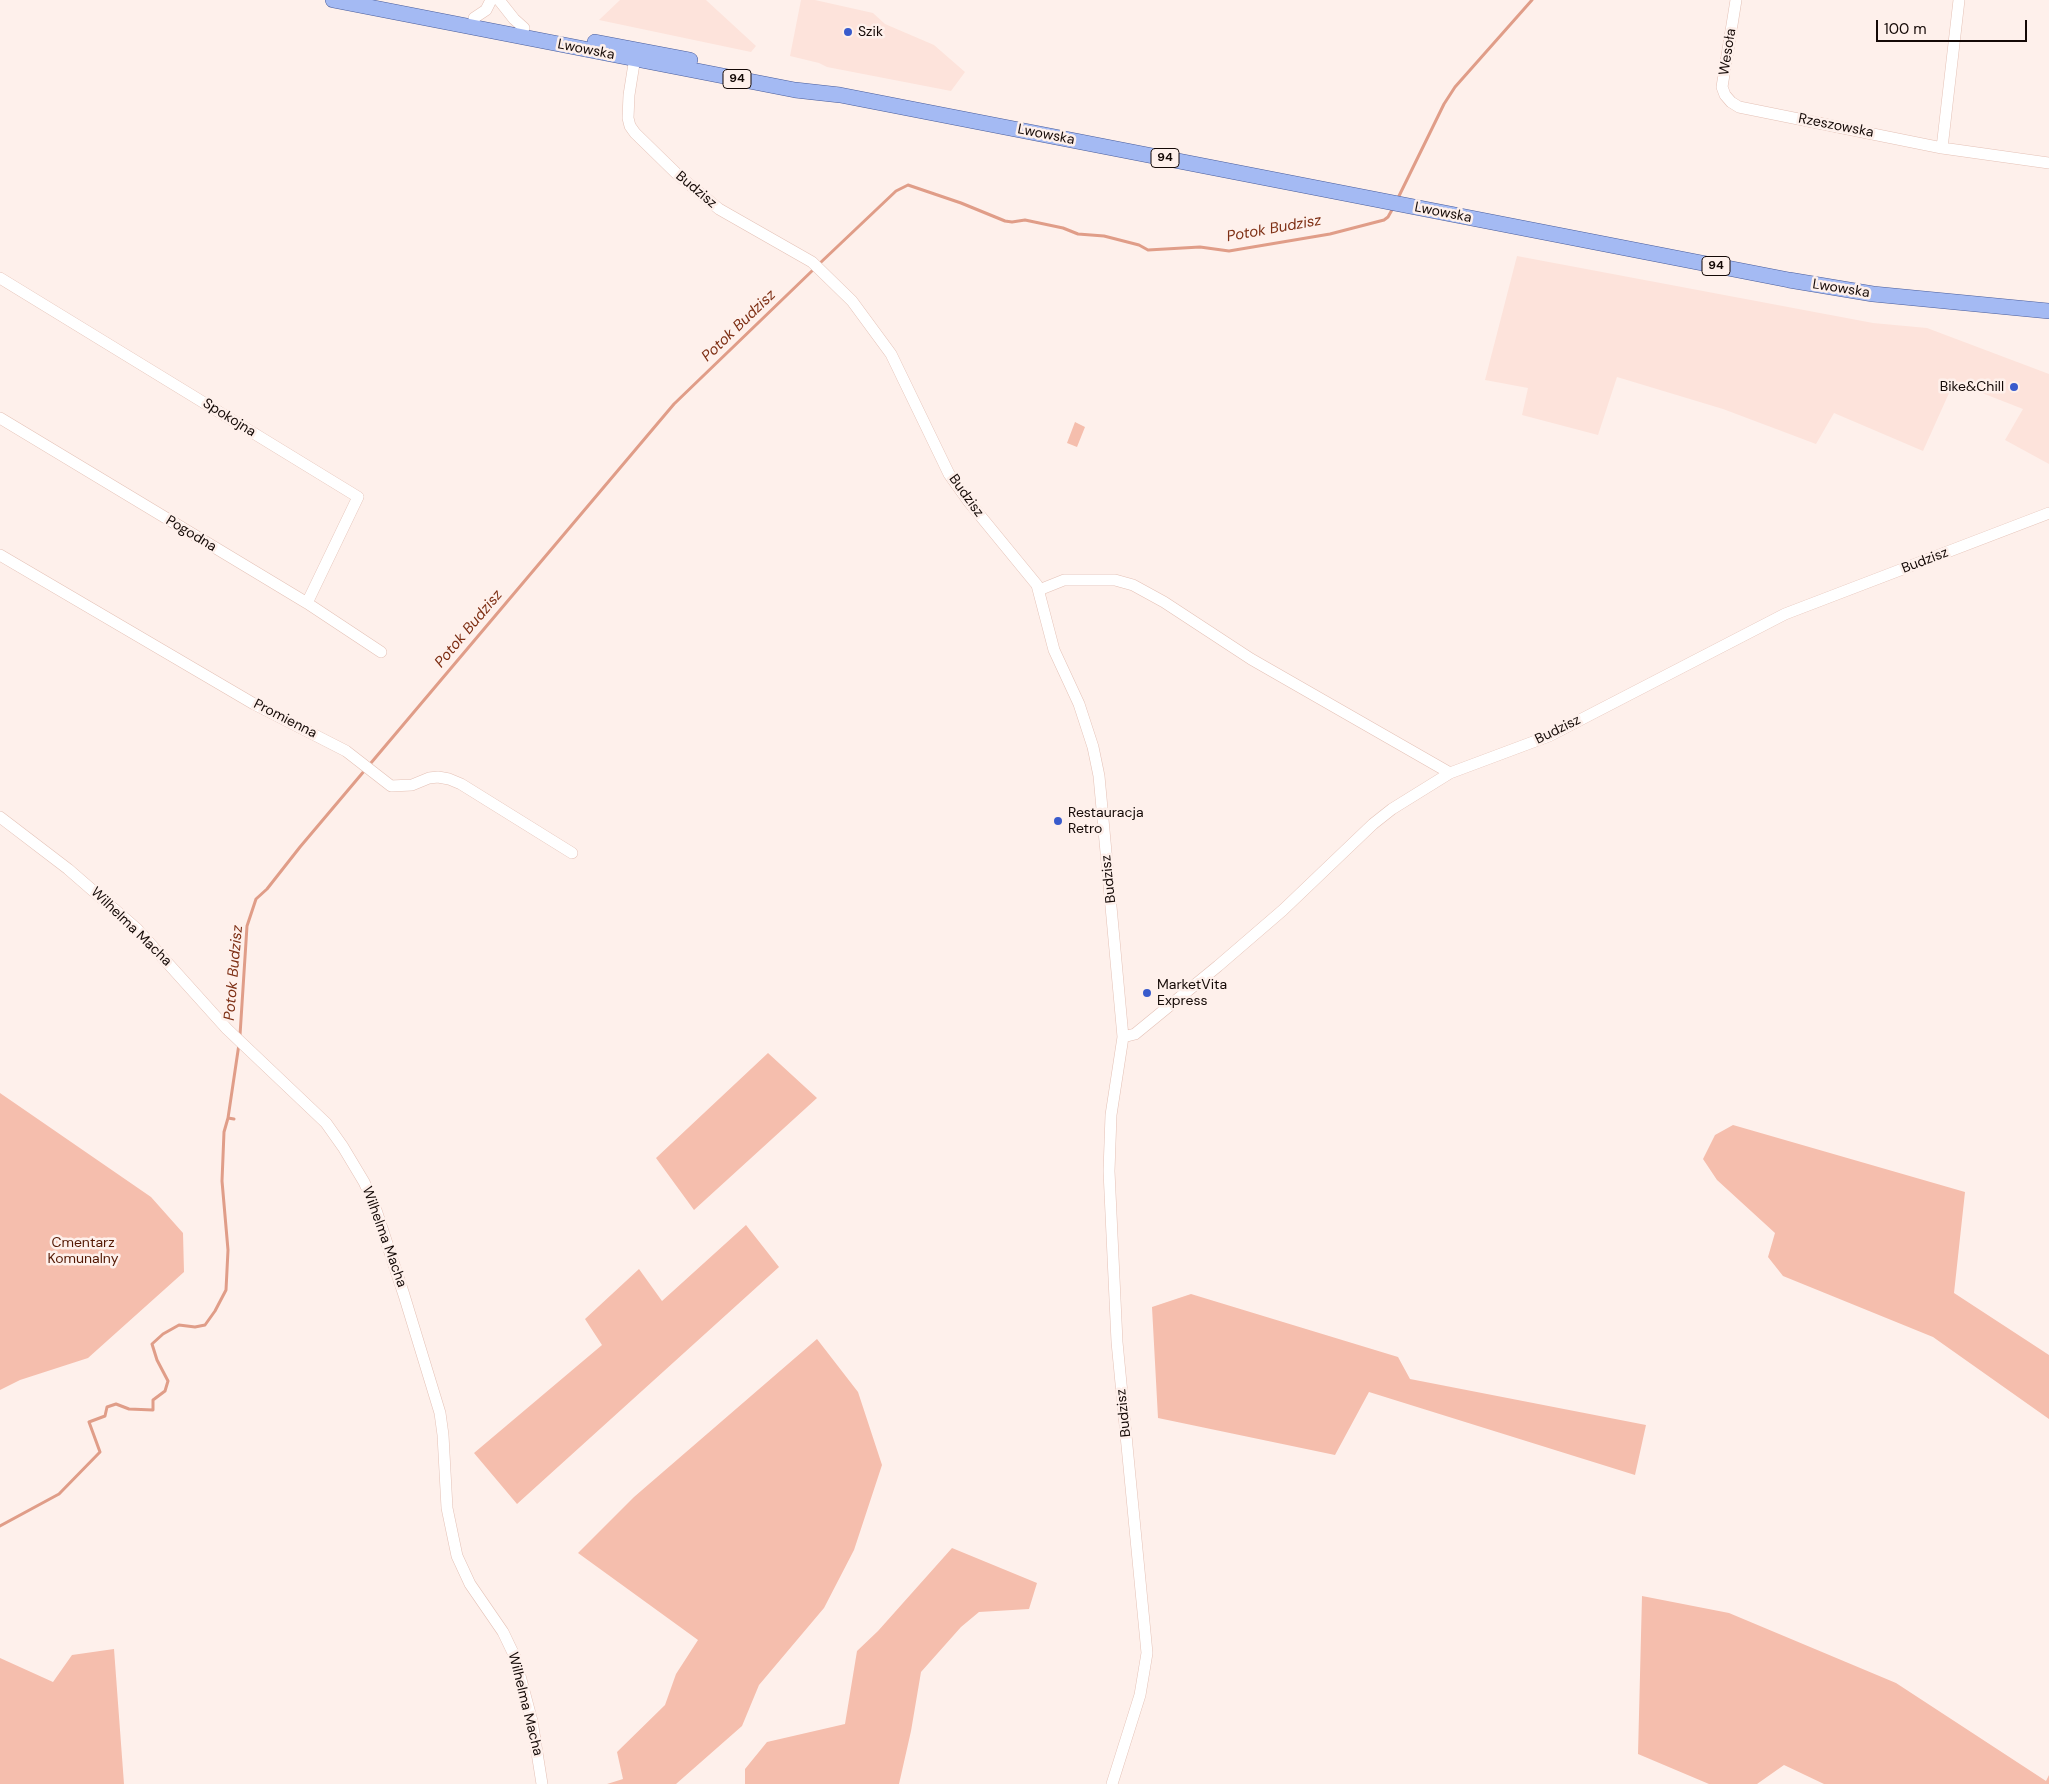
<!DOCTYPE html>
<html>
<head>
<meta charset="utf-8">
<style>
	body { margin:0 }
	#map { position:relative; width:2049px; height:1784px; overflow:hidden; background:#fef0eb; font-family:"DM Sans",sans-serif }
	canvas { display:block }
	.scale { position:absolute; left:1876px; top:20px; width:151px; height:22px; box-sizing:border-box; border:2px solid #140906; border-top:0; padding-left:6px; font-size:15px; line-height:18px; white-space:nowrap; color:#140906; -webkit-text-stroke:4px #fef0eb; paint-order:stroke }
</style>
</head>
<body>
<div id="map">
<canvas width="2049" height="1784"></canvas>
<div class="scale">100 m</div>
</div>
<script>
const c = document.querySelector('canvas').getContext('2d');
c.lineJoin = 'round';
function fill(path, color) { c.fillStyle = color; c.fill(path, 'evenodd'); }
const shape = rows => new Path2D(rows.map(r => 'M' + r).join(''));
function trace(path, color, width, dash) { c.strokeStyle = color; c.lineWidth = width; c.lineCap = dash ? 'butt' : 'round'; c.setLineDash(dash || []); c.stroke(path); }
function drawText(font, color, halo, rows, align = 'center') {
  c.font = font + ' "DM Sans",sans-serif'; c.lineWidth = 5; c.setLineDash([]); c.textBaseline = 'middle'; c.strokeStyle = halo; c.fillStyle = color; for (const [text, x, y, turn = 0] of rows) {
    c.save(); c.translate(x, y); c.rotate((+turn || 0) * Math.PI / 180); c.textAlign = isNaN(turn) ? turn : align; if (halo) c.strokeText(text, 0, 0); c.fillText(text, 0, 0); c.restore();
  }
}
fill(shape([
	[620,0,706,0,756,46,751,52,599,20],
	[801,0,815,0,873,13,885,24,934,45,965,72,951,91,827,67,819,63,790,56],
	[1517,256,1873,323,1927,328,2049,374,2049,464,2005,440,2023,409,1954,382,1923,451,1834,413,1816,444,1723,409,1617,377,1598,435,1522,415,1528,388,1485,380]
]), '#fde3db');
fill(shape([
	[1075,422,1085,427,1077,447,1067,443],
	[768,1053,817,1098,694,1210,656,1158],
	[0,1093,151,1197,183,1233,184,1272,88,1358,20,1380,0,1390],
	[1733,1125,1965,1192,1954,1293,2049,1355,2049,1419,1933,1337,1783,1276,1768,1257,1775,1233,1717,1180,1703,1159,1715,1135],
	[746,1225,779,1267,517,1504,474,1453,602,1345,585,1319,639,1269,662,1301],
	[1191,1294,1398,1357,1410,1379,1646,1425,1635,1475,1369,1392,1335,1455,1158,1418,1152,1307],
	[817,1339,858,1392,882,1465,854,1550,824,1608,759,1685,742,1726,676,1784,607,1784,623,1779,617,1752,665,1705,676,1674,698,1640,578,1553,634,1497],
	[952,1548,1037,1583,1029,1609,979,1612,961,1627,921,1672,911,1731,899,1784,745,1784,745,1769,767,1742,845,1724,857,1651,878,1631],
	[1642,1596,1729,1613,1896,1683,2046,1781,2049,1775,2049,1784,1824,1784,1784,1765,1757,1784,1709,1784,1638,1754],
	[114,1649,124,1784,0,1784,0,1658,53,1682,72,1655]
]), '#f5bead');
trace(shape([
	[1398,198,1444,104,1455,87,1532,0],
	[819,264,896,191,908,185,961,203,1005,221,1012,222,1025,220,1063,228,1078,234,1104,236,1139,245,1148,250,1200,247,1229,251,1330,234,1384,220,1388,217,1393,208],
	[240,1035,247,926,256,899,267,889,300,847,674,404,814,269],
	[234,1119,228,1118,239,1044],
	[0,1526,59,1494,100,1452,89,1422,105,1416,107,1407,116,1404,129,1409,153,1410,153,1400,165,1391,168,1381,157,1360,152,1344,163,1334,179,1325,195,1327,205,1325,215,1311,226,1290,228,1250,222,1181,224,1132,228,1118]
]), '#e09d88', 3);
const minor = shape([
	[499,0,514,19,524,28],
	[1736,0,1722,87,1725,95,1731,102,1739,107,1942,148,2049,163],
	[474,18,486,10,491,0],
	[636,51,629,95,628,118,630,126,635,133,678,175,719,209,812,262,852,301,891,354,949,474,969,502,1037,585,1054,650,1079,704,1093,747,1099,776,1123,1037,1111,1115,1109,1171,1117,1342,1147,1653,1140,1695,1112,1784],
	[1942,148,1959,0],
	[0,278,358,497,307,603],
	[0,418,307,603,381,652],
	[0,555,254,704,346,751,391,786,412,785,429,778,438,777,449,779,461,784,572,853],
	[1039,590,1064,580,1115,580,1133,585,1164,602,1251,659,1450,773],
	[0,817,68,869,137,929,227,1029,326,1123,343,1147,364,1182,373,1201,404,1295,440,1413,443,1435,447,1508,457,1556,470,1584,503,1632,515,1657,532,1721,542,1784],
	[1123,1037,1135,1034,1218,966,1283,910,1373,824,1392,809,1450,773,1549,736,1785,614,2049,513]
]);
const major = shape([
	[333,0,795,90,840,95,1789,280,1873,294,2049,311],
	[595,42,690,60]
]);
trace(minor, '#e4c1b6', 12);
trace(major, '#4b5e9b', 16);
trace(minor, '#fff', 11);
trace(major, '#a4baf3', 15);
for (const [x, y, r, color] of [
	[848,32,5,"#395bcc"],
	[2014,387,5,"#395bcc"],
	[1058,821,5,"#395bcc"],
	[1147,993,5,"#395bcc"]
]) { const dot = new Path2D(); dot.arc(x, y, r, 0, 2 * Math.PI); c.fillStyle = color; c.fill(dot); trace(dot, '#fef0eb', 2); }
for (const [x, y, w] of [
	[737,79,28],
	[1165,158,28],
	[1716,266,28]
]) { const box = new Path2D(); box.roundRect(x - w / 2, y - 9.5, w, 19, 4); c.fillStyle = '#fef0eb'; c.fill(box); trace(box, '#140906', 1); }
drawText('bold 12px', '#140906', null, [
	["94",737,79],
	["94",1165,158],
	["94",1716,266]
]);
drawText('14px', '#140906', '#fef0eb', [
	["Szik",858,32],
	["Bike&Chill",2004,387,"right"],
	["Restauracja",1068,813],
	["Retro",1068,829],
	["MarketVita",1157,985],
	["Express",1157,1001]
], 'left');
drawText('14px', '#140906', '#fef0eb', [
	["Lwowska",586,50,11],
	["Wesoła",1728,52,-81],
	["Rzeszowska",1836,126,11],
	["Lwowska",1046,135,11],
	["Budzisz",696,190,40],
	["Lwowska",1443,213,11],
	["Lwowska",1841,289,9],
	["Spokojna",229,418,32],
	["Budzisz",966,496,54],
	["Pogodna",191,534,31],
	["Budzisz",1925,561,-21],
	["Promienna",285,719,27],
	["Budzisz",1558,730,-26],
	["Budzisz",1109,879,-96],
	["Wilhelma Macha",131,927,44],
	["Wilhelma Macha",384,1237,70],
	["Budzisz",1124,1413,-96],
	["Wilhelma Macha",525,1704,76]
]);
drawText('14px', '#531803', '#fef0eb', [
	["Cmentarz",83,1243],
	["Komunalny",83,1259]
]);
drawText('italic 15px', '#7e2f14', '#fef0eb', [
	["Potok Budzisz",1274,229,-10],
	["Potok Budzisz",739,326,-44],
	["Potok Budzisz",469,629,-50],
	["Potok Budzisz",234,973,-85]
]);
</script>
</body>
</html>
